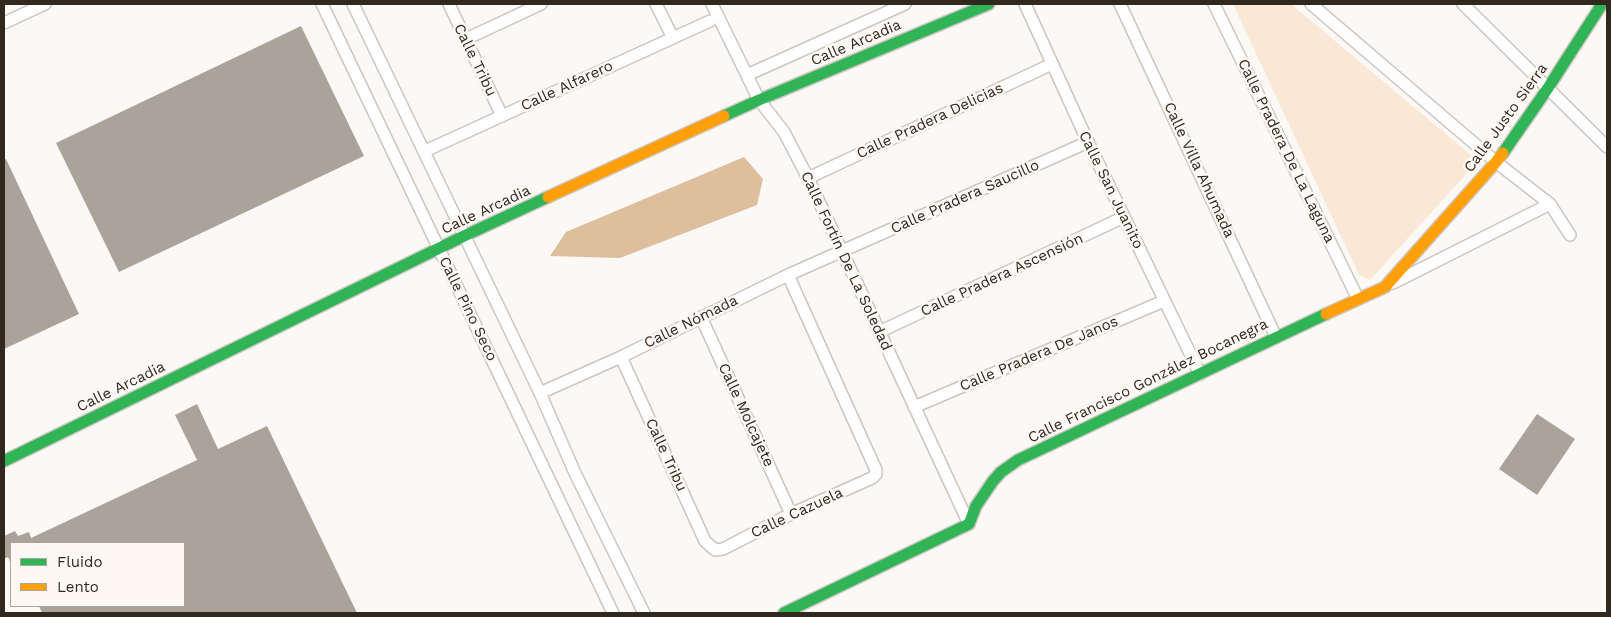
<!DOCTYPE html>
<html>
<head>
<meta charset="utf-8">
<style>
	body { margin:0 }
	#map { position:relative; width:1611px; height:617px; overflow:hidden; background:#fbf8f5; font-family:"Work Sans",sans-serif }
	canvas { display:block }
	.frame { position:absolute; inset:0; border:5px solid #31281e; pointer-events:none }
	.legend { position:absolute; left:10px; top:542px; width:175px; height:65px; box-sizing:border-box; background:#fdf8f3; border:1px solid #aba59e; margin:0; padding:6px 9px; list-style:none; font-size:15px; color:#31281e }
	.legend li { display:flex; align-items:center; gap:10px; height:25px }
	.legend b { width:25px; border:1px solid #aba59e }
</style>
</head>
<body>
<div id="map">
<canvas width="1611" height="617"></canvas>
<div class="frame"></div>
<ul class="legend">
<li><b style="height:6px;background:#30b455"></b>Fluido</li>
<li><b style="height:6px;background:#ff9f0a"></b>Lento</li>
</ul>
</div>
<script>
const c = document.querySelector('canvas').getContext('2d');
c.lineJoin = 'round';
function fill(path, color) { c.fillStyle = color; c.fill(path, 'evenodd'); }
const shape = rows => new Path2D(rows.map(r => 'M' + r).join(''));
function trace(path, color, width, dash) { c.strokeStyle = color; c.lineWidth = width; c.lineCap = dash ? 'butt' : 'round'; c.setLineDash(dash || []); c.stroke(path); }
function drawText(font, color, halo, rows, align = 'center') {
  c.font = font + ' "Work Sans",sans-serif'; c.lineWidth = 5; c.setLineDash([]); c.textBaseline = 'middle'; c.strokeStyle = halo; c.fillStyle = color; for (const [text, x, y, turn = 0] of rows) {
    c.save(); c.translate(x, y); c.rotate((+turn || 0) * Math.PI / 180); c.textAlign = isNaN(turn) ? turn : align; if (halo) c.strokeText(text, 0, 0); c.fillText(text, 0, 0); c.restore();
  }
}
fill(shape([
	[1233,4,1291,4,1478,161,1370,280,1359,275]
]), '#f9e8d6');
fill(shape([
	[744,157,763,179,757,205,620,258,550,256,566,232]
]), '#ddbf9e');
fill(shape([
	[301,26,364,156,119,272,56,143],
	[6,159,79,314,4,349,4,160],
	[197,404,218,449,267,426,357,613,42,613,39,606,184,606,184,543,11,543,11,564,8,557,4,559,4,536,15,531,18,536,29,532,31,538,197,460,175,415],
	[1537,414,1575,439,1537,495,1499,469]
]), '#aba399');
const street = shape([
	[322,4,613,613],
	[353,4,540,393,575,473,644,613],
	[449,4,502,116],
	[656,4,673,38],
	[712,4,759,100,784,132,808,178,969,524],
	[1025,4,1088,142,1200,374],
	[1120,4,1276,337],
	[1214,4,1358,299],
	[1311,4,1496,162,1550,204,1570,235],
	[1463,4,1607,147],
	[4,23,45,4],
	[466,39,541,4],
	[747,75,905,4],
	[425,151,710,21],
	[808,178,1052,64],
	[1393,283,1550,204],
	[701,317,791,514],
	[879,332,1124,217],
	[621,357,705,541,715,550,723,549,791,514,872,478,876,474,876,470,788,275],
	[540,393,621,357,788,275,1088,142],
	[914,407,1164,301]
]);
const fast = shape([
	[724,116,759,100,989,4],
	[1503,153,1548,88,1602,4],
	[4,461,464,236,548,197],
	[784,613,969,524,976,506,993,481,1001,472,1018,460,1326,314]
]);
const slow = shape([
	[548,197,724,116],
	[1326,314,1385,287,1496,162,1503,153]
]);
trace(street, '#ccc6c1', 14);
trace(fast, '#ccc6c1', 14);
trace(slow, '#ccc6c1', 14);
trace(street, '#fefefe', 11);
trace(fast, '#30b455', 11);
trace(slow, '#ff9f0a', 11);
drawText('15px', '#31281e', '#fdf8f3', [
	["Calle Arcadia",856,43,-23],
	["Calle Tribu",475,60,64],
	["Calle Alfarero",567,86,-25],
	["Calle Justo Sierra",1506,118,-54],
	["Calle Pradera Delicias",930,121,-25],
	["Calle Pradera De La Laguna",1286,151,64],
	["Calle Villa Ahumada",1199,170,65],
	["Calle San Juanito",1111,190,64],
	["Calle Pradera Saucillo",965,197,-24],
	["Calle Arcadia",486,210,-25],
	["Calle Fortín De La Soledad",846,261,65],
	["Calle Pradera Ascensión",1002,275,-25],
	["Calle Pino Seco",468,309,64],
	["Calle Nómada",691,322,-26],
	["Calle Pradera De Janos",1039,354,-23],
	["Calle Francisco González Bocanegra",1148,381,-26],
	["Calle Arcadia",121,387,-26],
	["Calle Molcajete",746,415,65],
	["Calle Tribu",666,455,65],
	["Calle Cazuela",797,513,-25]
]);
</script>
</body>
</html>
